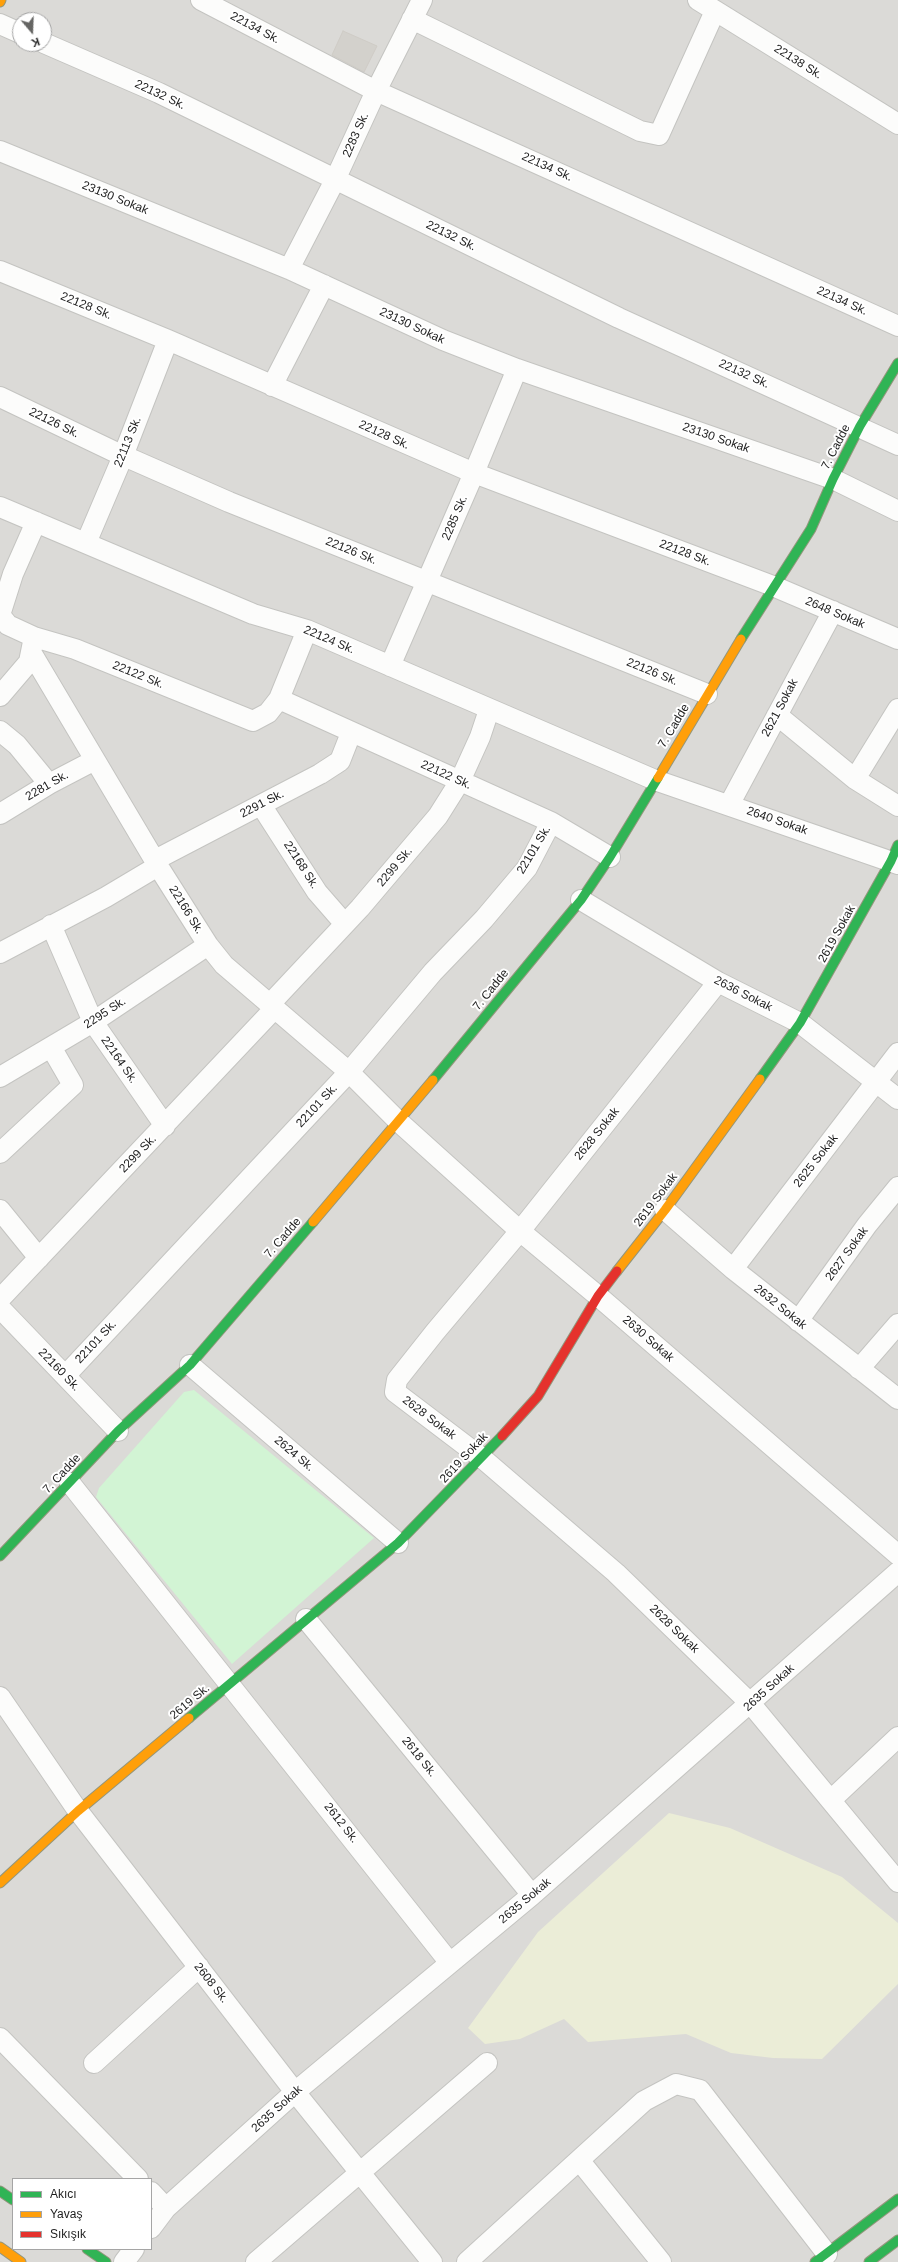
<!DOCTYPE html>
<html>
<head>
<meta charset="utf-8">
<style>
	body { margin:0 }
	#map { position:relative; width:898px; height:2262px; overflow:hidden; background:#ecebe5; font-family:Arial,sans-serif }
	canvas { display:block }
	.legend { position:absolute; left:12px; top:2178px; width:140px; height:72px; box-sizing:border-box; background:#fff; border:1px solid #a5a5a5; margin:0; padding:5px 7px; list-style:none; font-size:12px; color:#1d1d1d }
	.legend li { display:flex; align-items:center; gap:8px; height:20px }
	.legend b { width:20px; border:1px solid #a5a5a5 }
	.north { position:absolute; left:12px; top:12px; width:40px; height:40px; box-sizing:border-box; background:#fff; border:1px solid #a5a5a5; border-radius:50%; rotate:161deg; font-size:11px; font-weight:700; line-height:16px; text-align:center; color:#1d1d1d }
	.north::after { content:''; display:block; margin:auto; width:14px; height:18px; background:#656563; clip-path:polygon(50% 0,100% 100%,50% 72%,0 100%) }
</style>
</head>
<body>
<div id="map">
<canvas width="898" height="2262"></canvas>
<ul class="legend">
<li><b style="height:5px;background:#30b455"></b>Akıcı</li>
<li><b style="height:5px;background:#ff9f0a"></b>Yavaş</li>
<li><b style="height:5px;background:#e5322d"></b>Sıkışık</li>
</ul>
<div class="north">K</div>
</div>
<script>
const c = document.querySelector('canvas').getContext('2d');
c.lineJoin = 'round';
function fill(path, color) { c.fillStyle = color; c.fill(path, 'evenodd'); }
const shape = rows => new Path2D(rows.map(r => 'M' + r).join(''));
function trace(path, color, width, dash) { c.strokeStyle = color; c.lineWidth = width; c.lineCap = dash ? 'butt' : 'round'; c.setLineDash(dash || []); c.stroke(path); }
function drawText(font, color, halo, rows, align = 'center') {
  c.font = font + ' Arial,sans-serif'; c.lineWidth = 4; c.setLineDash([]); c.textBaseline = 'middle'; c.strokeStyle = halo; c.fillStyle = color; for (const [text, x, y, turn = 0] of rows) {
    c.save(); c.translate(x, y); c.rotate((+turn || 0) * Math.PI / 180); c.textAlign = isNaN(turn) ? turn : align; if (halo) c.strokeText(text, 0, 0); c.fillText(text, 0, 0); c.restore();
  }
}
fill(shape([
	[0,0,898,0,898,2262,0,2262],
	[20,20,44,20,44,44,20,44],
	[13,2179,151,2179,151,2249,13,2249]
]), '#dbdad7');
fill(shape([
	[669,1813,730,1828,842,1877,898,1923,898,1984,822,2059,773,2058,731,2053,686,2034,588,2042,564,2019,520,2039,485,2044,468,2028,538,1932]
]), '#ebedd7');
fill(shape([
	[194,1390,374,1538,232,1664,96,1497,99,1488,184,1392]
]), '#d2f4d4');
const building = shape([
	[343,31,377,46,364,72,332,55,343,31]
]);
fill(building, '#d3d1cc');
trace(building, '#cfccc6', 1);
const street = shape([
	[201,0,376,91,898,326],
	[698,0,898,124],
	[412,19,640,131,659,135,715,11],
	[0,24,20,33],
	[44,43,159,93,619,318,898,445],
	[0,151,289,269,443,340,517,369,833,479,898,511],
	[289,269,335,180,376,91,422,0],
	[0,271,168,340,474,473,773,586,898,639],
	[272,386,324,285],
	[0,397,115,452,229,502,707,694],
	[0,507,253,614,307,630,655,780,898,864],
	[86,543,123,456,168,340],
	[34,637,75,649,253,721,268,713,279,699,307,630],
	[31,652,158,866,208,945,224,965,349,1072,399,1122,520,1231,598,1296,898,1555],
	[390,666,474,473,517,369],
	[0,696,29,662,34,637,8,625,0,615,13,574,36,522],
	[279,699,551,822,610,857],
	[777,715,855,779,898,806],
	[0,731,17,745,49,784],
	[855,779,898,709],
	[261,805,317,892,344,923],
	[729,805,833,611],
	[0,814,49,784,95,760],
	[155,860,320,774,340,761,351,733],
	[581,900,718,982,800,1023,898,1099],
	[51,925,93,1022,165,1126],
	[0,953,106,897,158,866],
	[718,982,520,1231,435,1332,397,1380,395,1392,482,1458,616,1573,751,1704,898,1882],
	[270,1004,360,908,438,816,460,781,480,737,489,710],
	[0,1077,93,1022,208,945],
	[0,1153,73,1085,51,1047],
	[0,1210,39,1258],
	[665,1210,733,1269,898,1399],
	[733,1269,898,1053],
	[0,1299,275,1008],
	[0,1308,118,1431],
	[798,1321,867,1225,898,1187],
	[190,1365,398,1543],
	[859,1369,898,1324],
	[65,1376,349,1072,433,972,484,919,527,868,551,822],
	[70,1483,450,1963],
	[306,1619,532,1895],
	[0,1697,78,1811,295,2092,432,2262],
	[831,1800,898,1737],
	[0,2038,138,2179],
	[94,2063,199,1967],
	[579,2160,661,2262],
	[151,2192,166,2208],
	[151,2228,166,2208,295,2092,532,1895,898,1572],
	[124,2262,134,2249],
	[256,2262,487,2063],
	[467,2262,644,2101,676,2084,700,2090,827,2254]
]);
const fast = shape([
	[741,639,811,529,833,479,860,426,898,363],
	[760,1079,800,1023,891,861,898,845],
	[433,1080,581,900,610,857,658,778],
	[0,1556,118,1431,190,1365,313,1222],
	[189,1718,398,1543,502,1436],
	[0,2191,13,2200],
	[87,2249,106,2262],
	[815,2262,898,2199],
	[869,2262,898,2240]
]);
const slow = shape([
	[0,2,1,0],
	[658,778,741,639],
	[313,1222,433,1080],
	[617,1271,665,1210,760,1079],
	[0,1883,78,1811,189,1718],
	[0,2247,21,2262]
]);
const jam = shape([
	[502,1436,538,1396,598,1296,617,1271]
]);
trace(street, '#c4c4c1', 22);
trace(fast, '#93967c', 11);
trace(slow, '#93967c', 11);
trace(jam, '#93967c', 11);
trace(street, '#fcfcfb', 20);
trace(fast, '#30b455', 9);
trace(slow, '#ff9f0a', 9);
trace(jam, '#e5322d', 9);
drawText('12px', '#1d1d1d', '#fff', [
	["22134 Sk.",255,28,28],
	["22138 Sk.",798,62,32],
	["22132 Sk.",160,95,25],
	["2283 Sk.",356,135,-66],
	["22134 Sk.",547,167,24],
	["23130 Sokak",115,198,22],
	["22132 Sk.",451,236,26],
	["22134 Sk.",842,301,24],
	["22128 Sk.",86,306,22],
	["23130 Sokak",412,326,25],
	["22132 Sk.",744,374,24],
	["22126 Sk.",54,423,26],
	["22128 Sk.",384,435,24],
	["23130 Sokak",716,438,19],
	["22113 Sk.",128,442,-68],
	["7. Cadde",836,447,-63],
	["2285 Sk.",455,518,-67],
	["22126 Sk.",351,551,22],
	["22128 Sk.",685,553,21],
	["2648 Sokak",835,613,23],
	["22124 Sk.",329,640,23],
	["22126 Sk.",652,672,22],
	["22122 Sk.",138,675,22],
	["2621 Sokak",780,708,-62],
	["7. Cadde",674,726,-59],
	["22122 Sk.",446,775,24],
	["2281 Sk.",47,786,-30],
	["2291 Sk.",262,804,-27],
	["2640 Sokak",777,821,19],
	["22101 Sk.",534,850,-59],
	["22168 Sk.",301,865,57],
	["2299 Sk.",395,867,-50],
	["22166 Sk.",186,910,58],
	["2619 Sokak",837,934,-61],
	["7. Cadde",491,990,-51],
	["2636 Sokak",743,994,27],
	["2295 Sk.",105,1013,-33],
	["22164 Sk.",119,1060,55],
	["22101 Sk.",317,1106,-47],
	["2628 Sokak",597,1134,-51],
	["2299 Sk.",138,1154,-46],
	["2625 Sokak",816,1161,-52],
	["2619 Sokak",656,1200,-53],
	["7. Cadde",283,1238,-49],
	["2627 Sokak",847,1254,-54],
	["2632 Sokak",780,1307,39],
	["2630 Sokak",648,1339,41],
	["22101 Sk.",96,1342,-47],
	["22160 Sk.",59,1370,46],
	["2628 Sokak",429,1418,37],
	["2624 Sk.",294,1454,40],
	["2619 Sokak",464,1458,-47],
	["7. Cadde",62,1474,-47],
	["2628 Sokak",674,1629,44],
	["2635 Sokak",769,1688,-42],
	["2619 Sk.",190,1702,-40],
	["2618 Sk.",419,1757,51],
	["2612 Sk.",341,1823,52],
	["2635 Sokak",525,1901,-40],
	["2608 Sk.",211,1983,52],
	["2635 Sokak",277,2109,-42]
]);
</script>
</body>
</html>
